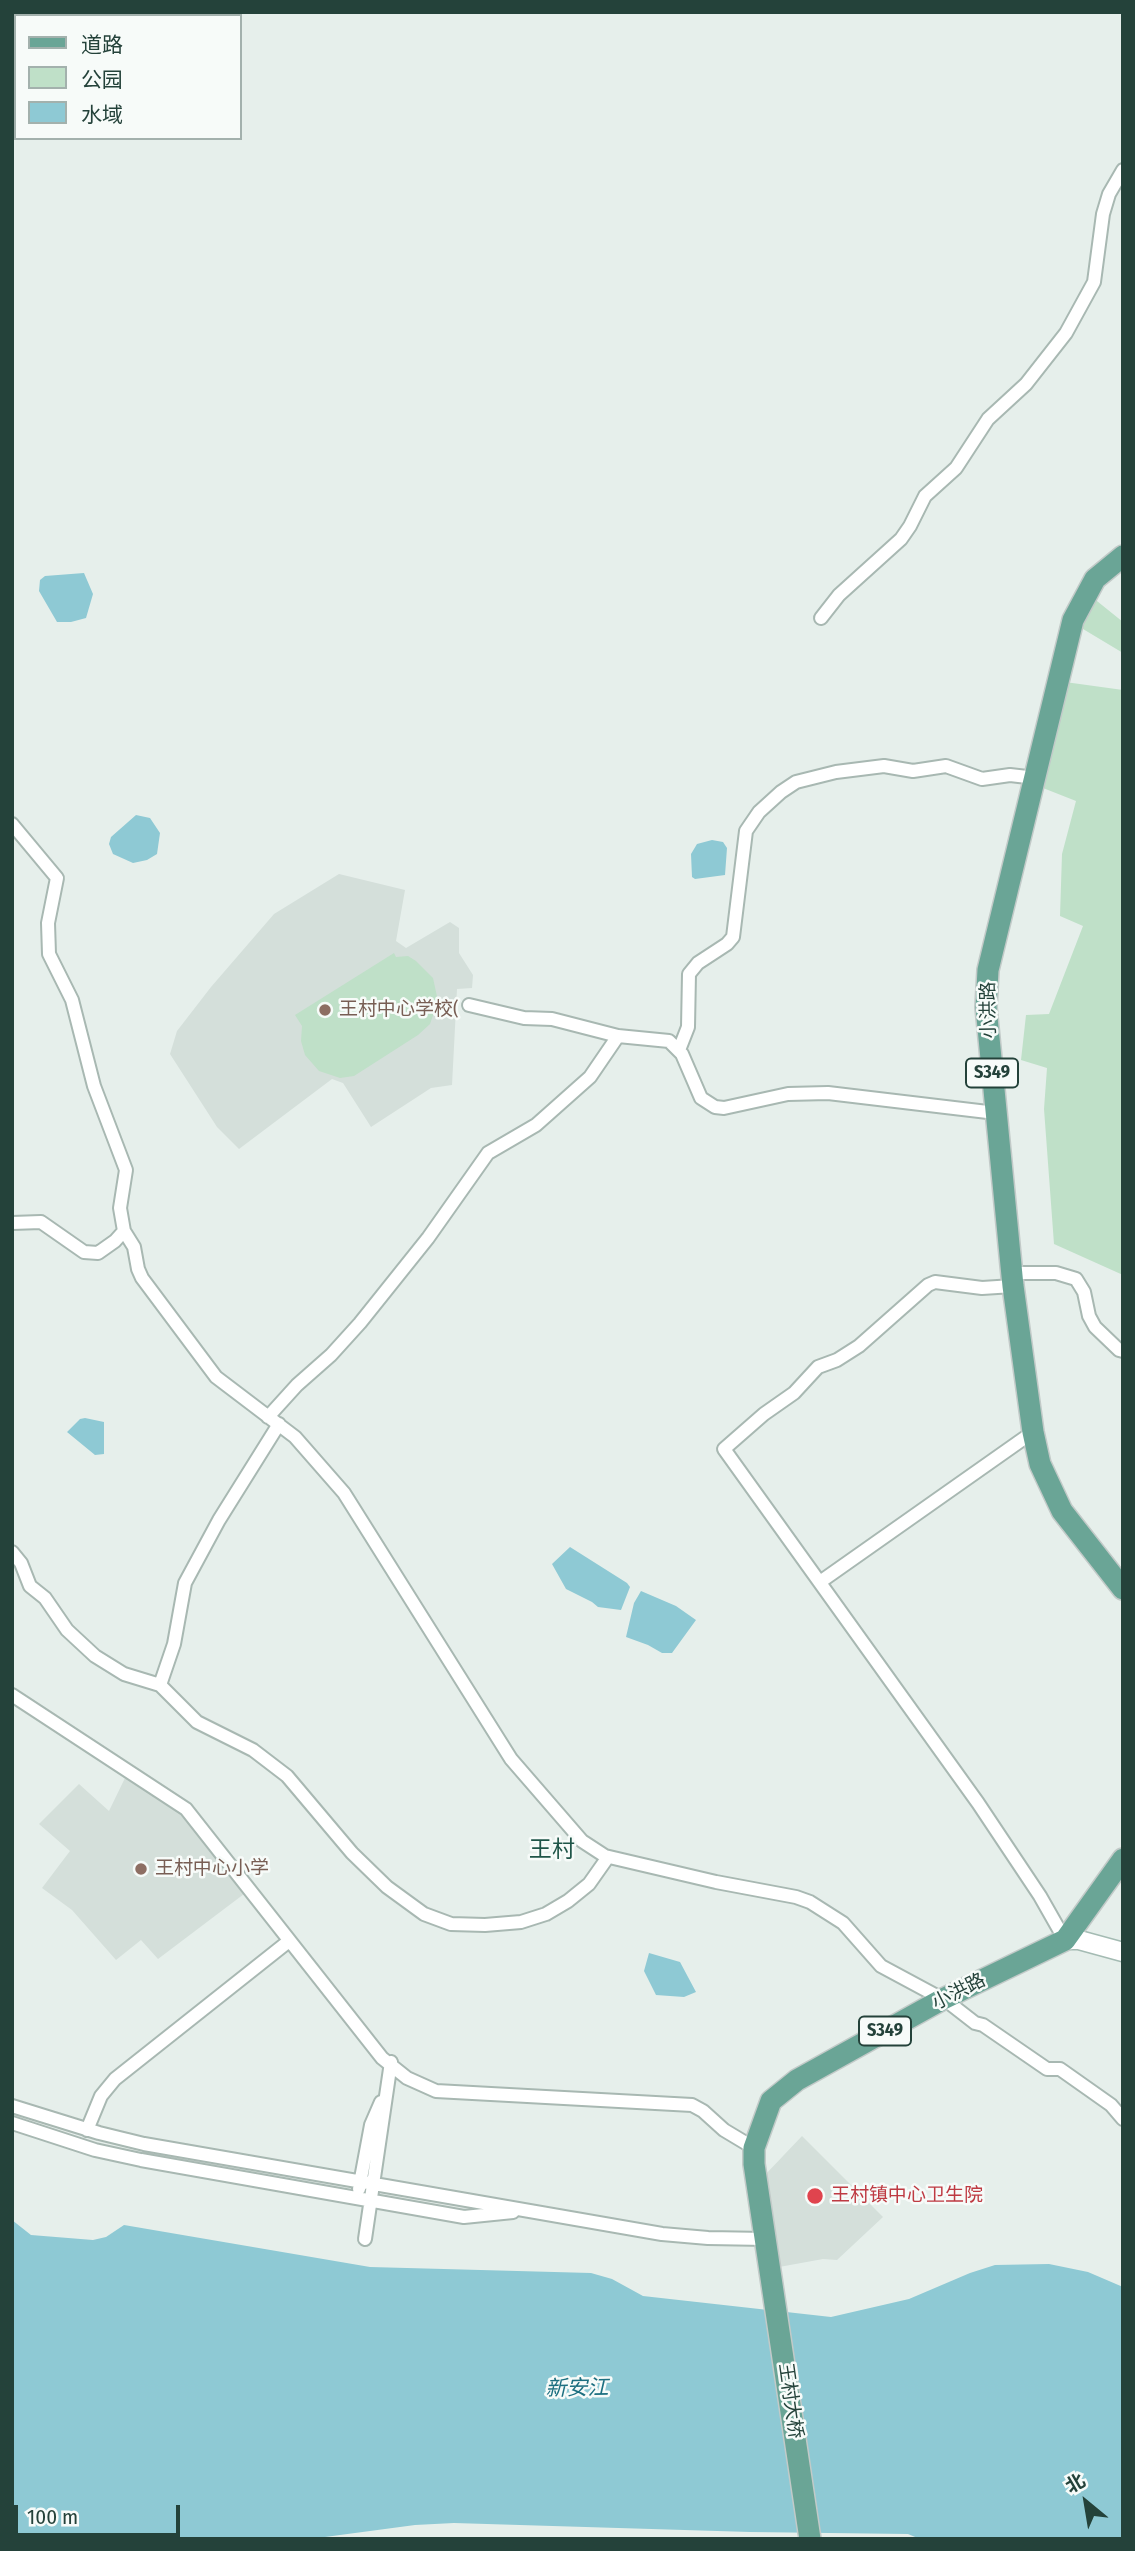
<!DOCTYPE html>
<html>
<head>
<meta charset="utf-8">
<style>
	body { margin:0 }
	#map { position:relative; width:1135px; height:2551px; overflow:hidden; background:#e6efeb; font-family:"Fira Sans Condensed","Noto Sans SC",sans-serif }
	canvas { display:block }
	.frame { position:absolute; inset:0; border:14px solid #24423a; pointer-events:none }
	.legend { position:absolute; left:14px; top:14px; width:228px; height:126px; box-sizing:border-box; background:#f7fbf9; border:2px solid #a3b1ad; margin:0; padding:9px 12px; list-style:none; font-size:21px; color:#24423a }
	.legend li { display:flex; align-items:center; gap:14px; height:35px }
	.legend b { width:35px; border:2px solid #a3b1ad }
	.north { position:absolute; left:1051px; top:2467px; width:70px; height:70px; -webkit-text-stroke:5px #f7fbf9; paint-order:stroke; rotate:330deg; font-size:19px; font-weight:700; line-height:28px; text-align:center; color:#24423a }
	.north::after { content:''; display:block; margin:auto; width:24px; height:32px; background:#24423a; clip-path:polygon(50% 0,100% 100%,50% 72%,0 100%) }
	.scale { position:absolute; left:14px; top:2505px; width:166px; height:32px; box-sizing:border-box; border:4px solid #24423a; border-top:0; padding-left:9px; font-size:21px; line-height:24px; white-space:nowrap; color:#24423a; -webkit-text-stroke:5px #f7fbf9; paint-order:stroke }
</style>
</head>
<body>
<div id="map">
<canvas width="1135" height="2551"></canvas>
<div class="frame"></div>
<ul class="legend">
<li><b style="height:9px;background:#6aa596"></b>道路</li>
<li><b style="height:19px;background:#bfe0c8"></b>公园</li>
<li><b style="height:19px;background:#8ec9d4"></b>水域</li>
</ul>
<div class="north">北</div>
<div class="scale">100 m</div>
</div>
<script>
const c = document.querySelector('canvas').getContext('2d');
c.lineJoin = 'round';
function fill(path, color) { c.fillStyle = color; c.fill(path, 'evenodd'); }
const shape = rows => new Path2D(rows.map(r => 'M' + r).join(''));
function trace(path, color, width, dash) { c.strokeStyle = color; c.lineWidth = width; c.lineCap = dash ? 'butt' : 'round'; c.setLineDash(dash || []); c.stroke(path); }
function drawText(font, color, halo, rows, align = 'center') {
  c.font = font + ' "Fira Sans Condensed","Noto Sans SC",sans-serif'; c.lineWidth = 5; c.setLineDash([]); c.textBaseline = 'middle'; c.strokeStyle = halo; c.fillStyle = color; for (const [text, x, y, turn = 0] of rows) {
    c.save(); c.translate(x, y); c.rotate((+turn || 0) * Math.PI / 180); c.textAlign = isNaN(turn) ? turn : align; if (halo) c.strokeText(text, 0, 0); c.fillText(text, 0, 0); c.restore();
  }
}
fill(shape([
	[339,874,405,890,396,941,406,948,450,922,459,928,459,953,473,975,472,988,457,989,452,1085,431,1088,371,1127,343,1083,332,1079,239,1149,217,1127,170,1054,177,1031,211,987,274,914],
	[125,1778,183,1811,244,1894,158,1959,141,1940,116,1960,72,1910,42,1888,70,1851,39,1824,79,1784,109,1811],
	[802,2136,883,2217,837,2260,823,2259,779,2267,764,2176]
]), '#d4dfda');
fill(shape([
	[12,12,246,12,234,16,16,16,16,138,20,138,12,140],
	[1092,597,1123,622,1123,653,1078,626],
	[1065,682,1123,690,1123,1275,1054,1244,1044,1109,1047,1068,1021,1060,1026,1015,1049,1014,1083,926,1060,916,1062,854,1076,801,1043,788],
	[394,953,396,957,408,956,416,961,433,978,438,1001,430,1024,418,1035,354,1076,340,1078,319,1071,305,1055,301,1041,302,1026,295,1015]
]), '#bfe0c8');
fill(shape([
	[84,573,93,594,86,618,71,622,57,622,39,591,40,580,45,576],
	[136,815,150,818,160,833,157,854,147,860,133,863,113,854,109,844,111,837],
	[712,840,723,842,727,848,725,875,695,879,692,877,691,854,697,844],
	[85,1418,104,1422,104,1454,95,1455,67,1432,80,1419],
	[570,1547,627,1583,630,1587,621,1610,598,1607,592,1602,566,1589,552,1564],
	[641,1591,676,1606,696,1620,672,1653,662,1653,648,1645,626,1637,634,1603],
	[649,1953,680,1962,696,1992,684,1997,656,1995,644,1971],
	[12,2220,31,2235,93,2240,106,2237,124,2225,370,2267,591,2273,612,2279,643,2296,831,2317,909,2299,970,2273,995,2265,1049,2264,1088,2272,1123,2287,1123,2539,920,2539,908,2534,750,2532,454,2523,415,2525,310,2539,12,2539]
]), '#8ec9d4');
const minor = shape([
	[821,618,839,595,901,539,910,526,925,496,956,468,988,419,1026,384,1066,333,1094,282,1103,214,1109,194,1123,170],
	[12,824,57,878,48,923,49,954,72,1000,94,1086,126,1170,120,1208,124,1231,115,1241,98,1253,84,1252,41,1222,12,1223],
	[469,1005,524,1018,552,1019,618,1036,669,1041,682,1054,701,1098,715,1107,724,1108,788,1094,828,1093,996,1113],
	[679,1050,688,1027,689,974,698,963,727,944,733,937,746,831,759,812,781,792,796,782,836,772,884,766,913,771,946,766,982,779,1010,775,1036,778],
	[124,1231,134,1247,138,1269,142,1278,216,1377,295,1437,344,1493,511,1759,582,1841,605,1856,716,1882,796,1897,810,1902,843,1923,881,1966,948,2002,975,2023,983,2025,1047,2069,1060,2069,1111,2105,1123,2119],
	[1012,1273,1056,1273,1076,1279,1084,1292,1089,1316,1095,1327,1119,1350,1123,1351],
	[1013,1286,982,1288,935,1282,928,1285,859,1346,837,1360,818,1367,794,1393,764,1414,724,1449,978,1803,1040,1896,1065,1940],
	[268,1417,297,1385,331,1355,360,1323,428,1238,488,1153,536,1125,590,1077,618,1036],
	[12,1552,21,1563,30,1586,45,1598,67,1630,95,1656,124,1674,160,1685,197,1722,253,1750,287,1776,352,1853,387,1887,424,1914,451,1924,485,1925,521,1922,546,1914,568,1901,589,1884,608,1857],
	[820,1582,1033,1432],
	[160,1685,174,1644,185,1583,219,1520,279,1424],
	[12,1695,186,1809,382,2058,407,2078,436,2091,692,2105,703,2111,724,2130,754,2148],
	[12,2106,99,2133,144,2144,662,2234,708,2238,766,2239],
	[12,2123,95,2150,141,2160,464,2217,513,2212],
	[87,2130,101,2096,115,2079,289,1941],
	[359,2189,371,2125,381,2102],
	[365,2239,391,2062]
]);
const secondary = shape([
	[1065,1940,1079,1940,1123,1952]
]);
const primary = shape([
	[1123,556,1095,579,1073,620,988,970,986,1007,1013,1286,1033,1432,1040,1464,1062,1511,1123,1589],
	[810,2539,754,2164,754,2148,771,2101,797,2080,943,1999,1065,1940,1123,1859]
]);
trace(minor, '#a8b8b2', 16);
trace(secondary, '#a4bbb3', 21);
trace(primary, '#c2cac8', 24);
trace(minor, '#fff', 12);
trace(secondary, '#fff', 18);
trace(primary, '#6aa596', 21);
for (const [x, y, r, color] of [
	[325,1010,7,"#8d6e63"],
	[141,1869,7,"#8d6e63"],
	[815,2196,9,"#e0444e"]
]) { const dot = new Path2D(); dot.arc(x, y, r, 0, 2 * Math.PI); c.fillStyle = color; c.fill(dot); trace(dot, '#f7fbf9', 2.5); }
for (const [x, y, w] of [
	[992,1073,52],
	[885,2031,52]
]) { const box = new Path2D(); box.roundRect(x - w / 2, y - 14.5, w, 29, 5); c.fillStyle = '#f7fbf9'; c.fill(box); trace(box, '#24423a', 2); }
drawText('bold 18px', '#24423a', null, [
	["S349",992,1073],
	["S349",885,2031]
]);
drawText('19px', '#785e54', '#f7fbf9', [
	["王村中心学校(",339,1010],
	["王村中心小学",155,1869]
], 'left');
drawText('19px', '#24423a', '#f7fbf9', [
	["小洪路",989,1010,-91],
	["小洪路",959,1992,-27],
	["王村大桥",790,2401,82]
]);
drawText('19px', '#be3a42', '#f7fbf9', [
	["王村镇中心卫生院",831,2196]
], 'left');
drawText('italic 21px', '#1c6f80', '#f7fbf9', [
	["新安江",577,2389,-1]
]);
drawText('23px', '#1f5548', '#f7fbf9', [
	["王村",552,1851]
]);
</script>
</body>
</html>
